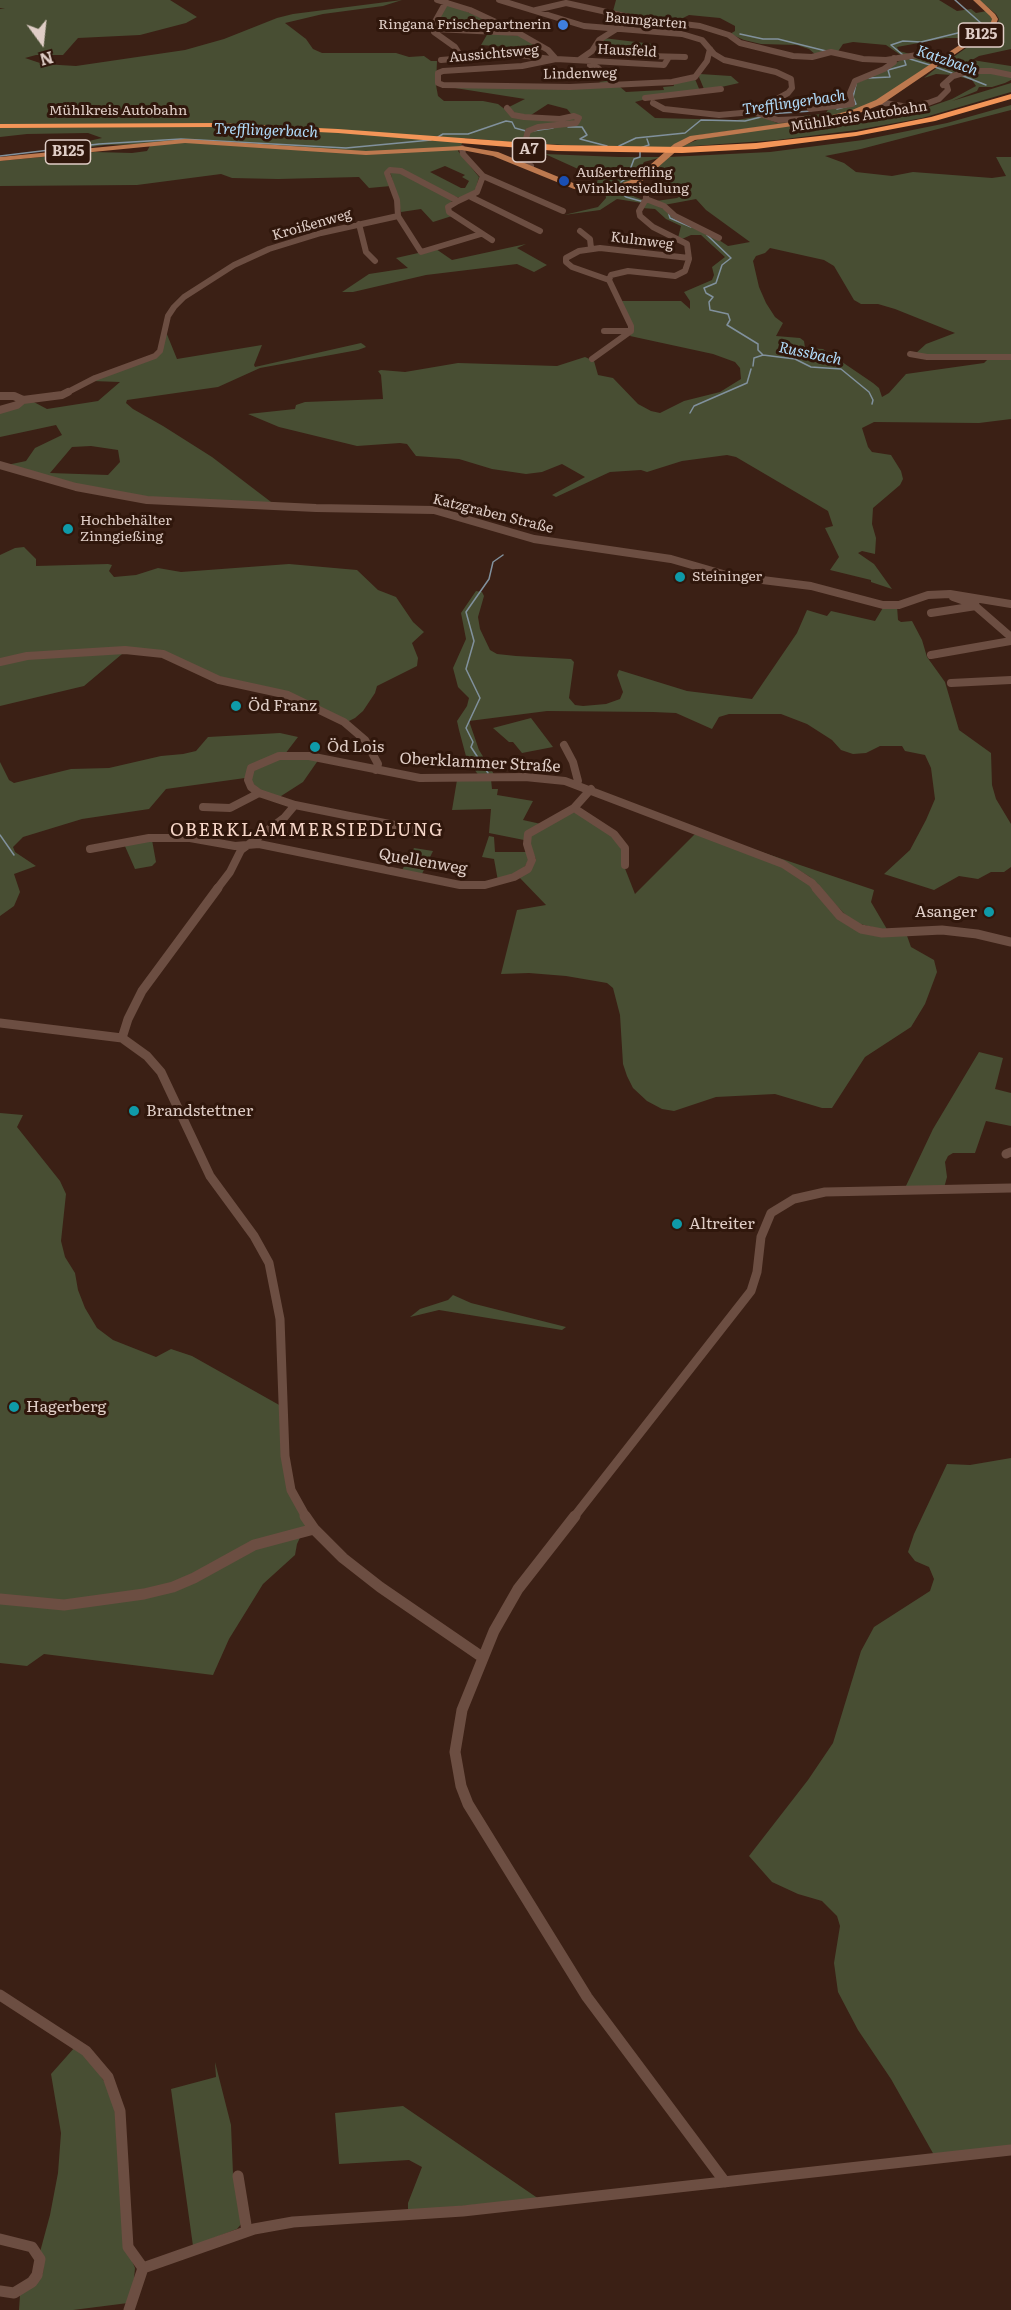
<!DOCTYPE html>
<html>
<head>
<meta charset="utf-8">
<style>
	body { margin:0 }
	#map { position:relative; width:1011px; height:2310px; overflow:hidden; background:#3b2015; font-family:Literata,serif }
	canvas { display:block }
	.north { position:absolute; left:12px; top:12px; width:60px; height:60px; -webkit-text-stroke:4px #30170c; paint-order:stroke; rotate:165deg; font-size:16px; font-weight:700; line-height:24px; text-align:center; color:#dfcdc6 }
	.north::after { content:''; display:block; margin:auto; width:21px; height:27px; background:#dfcdc6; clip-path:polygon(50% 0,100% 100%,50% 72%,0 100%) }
</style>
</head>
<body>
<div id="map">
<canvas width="1011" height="2310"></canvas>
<div class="north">N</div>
</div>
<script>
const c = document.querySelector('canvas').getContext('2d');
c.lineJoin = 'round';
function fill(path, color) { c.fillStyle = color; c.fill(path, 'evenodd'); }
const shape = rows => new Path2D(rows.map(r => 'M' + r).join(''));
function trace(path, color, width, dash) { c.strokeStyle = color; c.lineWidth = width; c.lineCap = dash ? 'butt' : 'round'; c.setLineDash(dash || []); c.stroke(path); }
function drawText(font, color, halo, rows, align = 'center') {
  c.font = font + ' Literata,serif'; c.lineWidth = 6; c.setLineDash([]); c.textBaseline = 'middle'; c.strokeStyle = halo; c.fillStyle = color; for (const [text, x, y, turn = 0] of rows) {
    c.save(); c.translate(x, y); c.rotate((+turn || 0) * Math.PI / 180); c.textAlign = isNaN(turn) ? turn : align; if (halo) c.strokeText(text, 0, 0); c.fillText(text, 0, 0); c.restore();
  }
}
fill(shape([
	[0,0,170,0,197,17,186,23,140,35,78,38,63,55,36,55,25,58,43,64,76,66,185,50,224,39,277,18,293,14,402,0,383,6,323,14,285,23,306,39,313,49,322,53,396,53,409,57,424,56,431,61,437,61,436,85,579,88,607,87,599,82,612,80,626,92,644,91,664,90,663,87,674,86,673,83,695,79,700,91,644,98,646,99,635,102,655,118,737,120,760,116,777,123,805,121,700,135,682,141,673,147,601,147,527,143,528,133,533,129,574,124,582,119,572,115,567,109,548,104,528,117,518,116,509,107,525,99,436,85,438,96,444,101,483,101,498,104,515,117,561,120,575,117,578,120,531,128,526,133,523,143,465,138,458,151,479,177,475,191,462,198,447,195,396,168,388,169,385,173,391,186,369,188,359,177,278,179,232,178,221,174,137,185,0,186,0,161,95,152,132,153,147,151,151,144,105,145,63,151,62,147,102,138,88,133,27,134,0,137,0,9,5,8,0,8],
	[445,166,465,175,462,177,469,181,465,188,461,188,430,172],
	[616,0,939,0,957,11,971,9,976,13,987,11,993,20,989,27,974,38,946,38,897,47,899,51,910,54,902,56,886,45,853,42,843,44,837,53,816,55,809,49,797,45,761,44,744,40,730,34,735,31,735,26,720,18,689,15,679,20,680,22,613,11],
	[979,0,1011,0,1011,49,979,56,972,60,1011,66,1011,74,945,63,997,26,999,19,996,14],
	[448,4,514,31,436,28,434,25],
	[488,33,519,36,547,50,481,45],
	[603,38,653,44,657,56,599,45],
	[907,57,937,60,881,99,858,110,814,120,782,118,822,114,826,113,829,108,848,107,855,84],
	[939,66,1011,76,1011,80,1005,83,992,87,979,87,977,91,952,101,1011,83,1011,92,922,118,857,130,777,140,680,147,702,138,822,121,861,123,897,118,952,99,976,86,972,80,953,75,936,74,924,78],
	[700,74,731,76,739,83,708,90,704,89,699,77],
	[1011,105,1011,110,861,149,825,156,844,163,856,172,892,176,913,172,992,178,1006,176,996,157,1011,157,1011,356,915,354,926,344,955,333,895,309,878,304,861,304,854,300,834,266,824,260,770,248,765,253,756,256,753,261,759,287,766,303,775,317,783,323,776,336,800,338,804,341,805,348,823,349,873,383,879,388,882,397,889,393,906,374,984,363,989,358,1011,358,1011,419,979,423,874,422,862,428,868,447,872,452,891,455,901,471,903,479,900,485,873,508,872,524,876,538,875,554,862,551,858,553,874,564,892,589,871,582,871,580,830,570,839,557,825,528,833,526,828,511,736,457,727,455,682,461,647,472,641,470,610,472,556,497,552,495,585,477,562,464,542,472,526,474,492,469,459,459,416,456,407,444,400,443,357,446,279,427,248,414,295,409,296,405,305,402,383,399,381,375,378,371,381,370,405,372,458,363,557,366,585,357,594,361,598,375,613,378,638,404,651,411,660,413,684,401,720,392,741,379,740,368,735,362,713,354,630,336,632,332,622,301,681,301,690,309,690,301,684,292,712,280,714,275,712,267,725,257,701,235,691,235,682,239,678,238,681,226,666,219,655,209,642,208,648,201,704,230,728,246,750,242,706,210,696,199,664,205,656,201,677,198,684,194,677,187,647,177,669,157,770,152,863,140,947,123],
	[545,154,619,157,662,157,644,162,639,170,641,175,622,186,596,188,598,178],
	[394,170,453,200,448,205,452,216,433,222,421,209,401,212,390,171],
	[623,189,635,197,644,200,642,203,617,199,600,210,564,215,598,207,606,198,605,191],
	[526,244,517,248,547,265,534,272,517,264,426,275,353,292,342,292,369,274,408,268,396,258,436,249,452,260],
	[166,332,177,359,262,345,254,365,255,367,361,343,364,345,366,347,358,350,260,368,218,387,127,400,126,403,133,409,163,426,212,457,275,505,178,501,111,493,7,465,26,461,35,448,62,435,56,425,0,437,0,411,30,400,47,409,98,401,120,382,92,381,157,357],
	[91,446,118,450,120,462,108,475,50,473,72,447],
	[24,547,36,559,36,566,108,564,112,565,109,571,114,577,136,575,158,568,181,572,289,564,357,570,378,590,396,597,413,622,424,632,412,643,418,658,417,666,377,686,375,693,363,711,355,718,347,722,304,700,233,682,174,658,128,649,84,686,0,706,0,555,15,548],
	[476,591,482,592,484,596,478,617,480,629,490,650,497,654,516,656,571,659,574,662,569,698,575,705,583,706,606,704,620,699,623,692,617,675,619,670,687,691,752,699,797,633,807,610,827,616,831,611,875,621,884,606,897,606,898,620,901,622,912,621,922,640,927,657,945,682,959,730,991,753,992,785,996,799,1011,824,1011,867,1004,872,991,872,978,879,959,876,934,890,884,874,910,850,926,820,935,799,931,768,925,755,905,751,902,746,880,746,866,753,853,754,841,750,832,740,807,724,781,714,729,714,719,717,712,729,676,713,653,712,547,711,469,721,479,750,495,776,480,777,467,760,459,730,457,721,467,706,469,698,458,687,453,668,466,639,461,613],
	[531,718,553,747,522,753,513,742,509,742,493,728],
	[280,733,298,737,285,754,250,768,245,778,166,789,149,809,82,819,23,837,13,847,15,852,36,866,14,874,20,892,14,906,0,916,0,762,9,780,14,783,71,769,109,768,161,756,183,754,196,751,208,737],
	[277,758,319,759,303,782,278,798,258,789,250,780,253,770],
	[491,779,492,789,498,789,497,795,533,801,523,820,541,824,524,840,489,833,491,809,452,810,457,780],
	[573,812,578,813,614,836,622,851,624,866,635,894,697,832,769,860,805,879,849,926,906,933,911,947,934,960,937,972,925,1004,911,1027,865,1057,832,1108,822,1108,775,1094,716,1097,674,1111,662,1109,647,1101,633,1088,627,1076,623,1064,620,1015,613,988,607,983,566,976,529,973,501,974,517,910,546,905,519,877,536,859,530,847,530,835],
	[489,836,494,837,495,852,528,852,530,858,522,871,498,881,494,859,482,857],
	[723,839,874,890,871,902,888,931,852,922,810,877,797,869],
	[152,840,156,862,152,866,135,869,124,844],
	[414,848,433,851,421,876,401,872],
	[979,1052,1003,1058,995,1089,1011,1093,1011,1126,986,1121,975,1153,953,1153,948,1156,945,1162,947,1177,944,1188,905,1188,933,1129],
	[0,1113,23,1115,17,1127,60,1181,66,1194,61,1241,65,1257,75,1273,78,1290,85,1308,97,1328,113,1340,156,1357,171,1349,192,1356,281,1406,283,1453,306,1525,297,1544,295,1555,263,1584,229,1639,213,1675,44,1654,27,1666,0,1663],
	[453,1295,471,1303,566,1327,562,1330,439,1310,410,1317,420,1309,448,1300],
	[1011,1458,1011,2146,934,2155,891,2079,858,2030,838,1992,834,1963,840,1926,837,1916,822,1901,798,1894,772,1882,749,1856,808,1780,833,1743,861,1651,874,1627,930,1591,934,1579,929,1567,915,1561,908,1552,914,1534,947,1464,970,1465],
	[75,2047,89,2058,113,2095,132,2261,135,2268,134,2279,128,2303,73,2310,19,2310,20,2295,37,2282,43,2273,44,2257,40,2252,50,2215,58,2173,61,2133,51,2074],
	[215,2062,231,2125,233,2174,242,2223,237,2229,193,2246,171,2089,216,2077],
	[403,2106,539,2199,408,2211,408,2203,422,2167,409,2160,339,2164,335,2113]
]), '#484e33');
trace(shape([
	[740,34,763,39,778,39,826,51],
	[903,55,891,45,903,41,921,42,970,30,982,24,955,0],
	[910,59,930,65],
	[935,67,952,73],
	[961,75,986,85],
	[869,78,890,77,888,70,906,65,904,59],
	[837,109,856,104,853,97,856,84],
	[769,114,811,111],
	[568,127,582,127,587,135,580,139,607,146],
	[532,131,553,128],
	[438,137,443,134,468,134,506,121,512,122,515,128,526,131],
	[619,146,636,138,685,133,701,120,745,121,761,117],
	[0,156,99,144,181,139,346,148,431,140],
	[621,182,627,178,634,159,640,157,640,148,649,145,647,139],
	[618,191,626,197,644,202],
	[668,211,670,218,691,227],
	[707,235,731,258,722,265,716,283,704,288,706,293,713,297,709,302,710,310,728,314,730,320,727,325,758,344,758,350,763,355,754,358,753,366],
	[763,355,795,359,811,367,841,369,869,392,873,400,872,404],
	[690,413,694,406,747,383,751,369],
	[488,773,471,747,473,742,466,728,480,698,466,669,474,641,466,612,489,579,493,562,503,555],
	[0,835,14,855]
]), '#81919d', 1.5);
trace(shape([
	[437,0,470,10,515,31,548,50,556,59,664,65,669,57],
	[499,0,584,26,682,34,702,40,714,54,724,60,776,72,791,79,792,88,788,93,753,112,778,120,802,119,810,122],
	[446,2,432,27,435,29,434,32,455,47,462,58],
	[536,10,566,3,634,18,599,40,592,51,579,60],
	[634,18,700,26,729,35,740,43,793,56,812,57,831,52,863,59,886,60,917,55,943,61],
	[435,29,519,33],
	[596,47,648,56,685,57],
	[556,59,522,66,443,71,438,73,438,83,443,85,570,87,672,82,695,77,707,61,710,49],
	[441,60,511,54,551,59],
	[590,65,598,68,609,79],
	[943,85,953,76,970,71,991,71,1011,75],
	[645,98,721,89],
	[879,102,908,107,928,103,939,99,948,90,946,83],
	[653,103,664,109,719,115,753,112],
	[507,108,513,115,524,117,560,119,574,116,579,118,576,123,538,127,528,131,525,142,516,155,531,166],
	[810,109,852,104,850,93,855,81,884,69,894,62,894,58],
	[483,176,563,211],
	[471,197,540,231],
	[646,199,664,206,675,216,719,238],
	[458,201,448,207,449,212,492,240],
	[398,216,397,200,387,173,390,170,401,171,458,201,477,192,483,176,463,154,462,148],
	[398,216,421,252,481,234],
	[359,224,366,252,375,261],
	[580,231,590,239,591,248],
	[609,280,572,267,566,262,566,258,579,251,600,248,689,258],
	[604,331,631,331],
	[910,354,927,357,1011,357],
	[592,359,631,331,631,326,609,280,611,275,628,271,675,276,685,271,689,259,687,244,653,227,640,216,639,211,646,199,646,194,632,184],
	[66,393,95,378,155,356,160,351,168,316,174,307,184,297,234,265,269,249,321,233,398,216]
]), '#6c4e42', 6);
trace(shape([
	[0,396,14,396,23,400],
	[0,410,17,405,23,400,62,395,68,392],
	[0,465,76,487,147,500,316,508,434,510,534,539,671,559,730,576,811,586,883,605,899,605,928,595,950,594,1011,604],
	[953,597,973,604,1011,637],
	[931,613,976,606],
	[931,655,1011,641],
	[0,662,27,656,125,650,163,654,219,680,288,695,344,722,365,740,378,764,376,770],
	[951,683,1011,680],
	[564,745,573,762,578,781,576,784],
	[295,805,439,834],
	[203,807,230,808,259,793],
	[574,808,614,834,625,848,625,865],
	[90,849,149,838,190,838,235,846,259,844,460,885,485,885,514,877,528,869,532,860,527,844,528,834,574,808,591,789],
	[217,889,230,872,241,850,284,818,295,805,259,793,251,787,248,780,251,768,279,756,309,756,420,778,525,777,565,781,783,864,812,883,817,889]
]), '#6c4e42', 8);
trace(shape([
	[816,888,840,916,861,929,882,933,942,930,977,934,1011,942],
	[0,1023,122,1038,147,1056,161,1072,210,1176,254,1236,269,1263,280,1319,285,1456,291,1490,306,1517],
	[122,1038,128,1019,142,991,218,888],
	[1006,1154,1011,1152],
	[574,1517,751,1291,757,1272,761,1237,771,1213,794,1199,825,1192,1011,1188]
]), '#6c4e42', 9);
trace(shape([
	[305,1516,314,1529,343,1558,380,1587,482,1657],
	[575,1516,518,1589,494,1631,462,1710,455,1752,461,1786,468,1804,587,1997,725,2182],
	[0,1599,64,1605,144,1594,173,1587,194,1578,254,1545,314,1529],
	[0,1995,86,2051,108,2077,120,2111,128,2247,143,2268,254,2229,293,2222,463,2211,1011,2150],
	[238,2176,247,2231],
	[0,2239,32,2247,40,2259,37,2275,32,2282,14,2293,0,2291],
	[129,2310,143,2268]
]), '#6c4e42', 11);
fill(shape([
	[973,0,980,0,995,14,998,19,995,27,882,104,857,114,821,122,695,140,680,148,640,183,615,190,595,191,574,189,493,156,462,150,366,155,185,143,0,161,0,157,185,139,366,151,462,146,498,152,578,185,614,186,634,179,674,144,690,136,821,118,852,110,876,100,990,25,992,19,990,16,973,0]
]), '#bd794f');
fill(shape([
	[1011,94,1011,99,935,121,856,136,756,149,682,153,557,151,338,133,215,127,0,128,0,124,215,123,338,129,557,145,682,147,756,143,856,132,931,117,1011,94]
]), '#f39558');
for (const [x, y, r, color] of [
	[563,25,6,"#3f7fe0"],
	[564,181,6,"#1a4fb4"],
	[68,529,6,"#0f9aa8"],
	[680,577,6,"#0f9aa8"],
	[236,706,6,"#0f9aa8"],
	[315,747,6,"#0f9aa8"],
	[989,912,6,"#0f9aa8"],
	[134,1111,6,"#0f9aa8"],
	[677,1224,6,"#0f9aa8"],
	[14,1407,6,"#0f9aa8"]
]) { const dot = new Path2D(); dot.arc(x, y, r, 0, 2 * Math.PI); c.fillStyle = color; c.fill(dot); trace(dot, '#30170c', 2); }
drawText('14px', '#dfcdc6', '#30170c', [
	["Baumgarten",646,21,5],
	["Hausfeld",627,51,3],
	["Aussichtsweg",494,54,-5],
	["Lindenweg",580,74,-1],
	["Mühlkreis Autobahn",118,111],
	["Mühlkreis Autobahn",859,117,-9],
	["Kroißenweg",312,225,-16],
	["Kulmweg",642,241,7],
	["Katzgraben Straße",493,514,14]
]);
drawText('14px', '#dfcdc6', '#30170c', [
	["Ringana Frischepartnerin",551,25,"right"],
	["Außertreffling",576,173],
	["Winklersiedlung",576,189],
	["Hochbehälter",80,521],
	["Zinngießing",80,537],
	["Steininger",692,577]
], 'left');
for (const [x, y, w] of [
	[981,35,45],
	[529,150,33],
	[68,152,45]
]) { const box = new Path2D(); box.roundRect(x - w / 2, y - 12, w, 24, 4.5); c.fillStyle = '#30170c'; c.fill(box); trace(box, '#dfcdc6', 1.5); }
drawText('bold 15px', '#dfcdc6', null, [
	["B125",981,35],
	["A7",529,150],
	["B125",68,152]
]);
drawText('italic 15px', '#b1ddfc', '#30170c', [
	["Katzbach",947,61,19],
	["Trefflingerbach",794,103,-8],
	["Trefflingerbach",266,131,2],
	["Russbach",810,354,12]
]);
drawText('16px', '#dfcdc6', '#30170c', [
	["Öd Franz",248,706],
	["Öd Lois",327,747],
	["Asanger",977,912,"right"],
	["Brandstettner",146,1111],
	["Altreiter",689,1224],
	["Hagerberg",26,1407]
], 'left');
drawText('16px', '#dfcdc6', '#30170c', [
	["Oberklammer Straße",480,763,3],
	["Quellenweg",423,862,10]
]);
c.letterSpacing = '1.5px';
drawText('18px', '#f6d6c8', '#30170c', [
	["OBERKLAMMERSIEDLUNG",307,831]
]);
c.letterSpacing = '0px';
</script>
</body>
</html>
